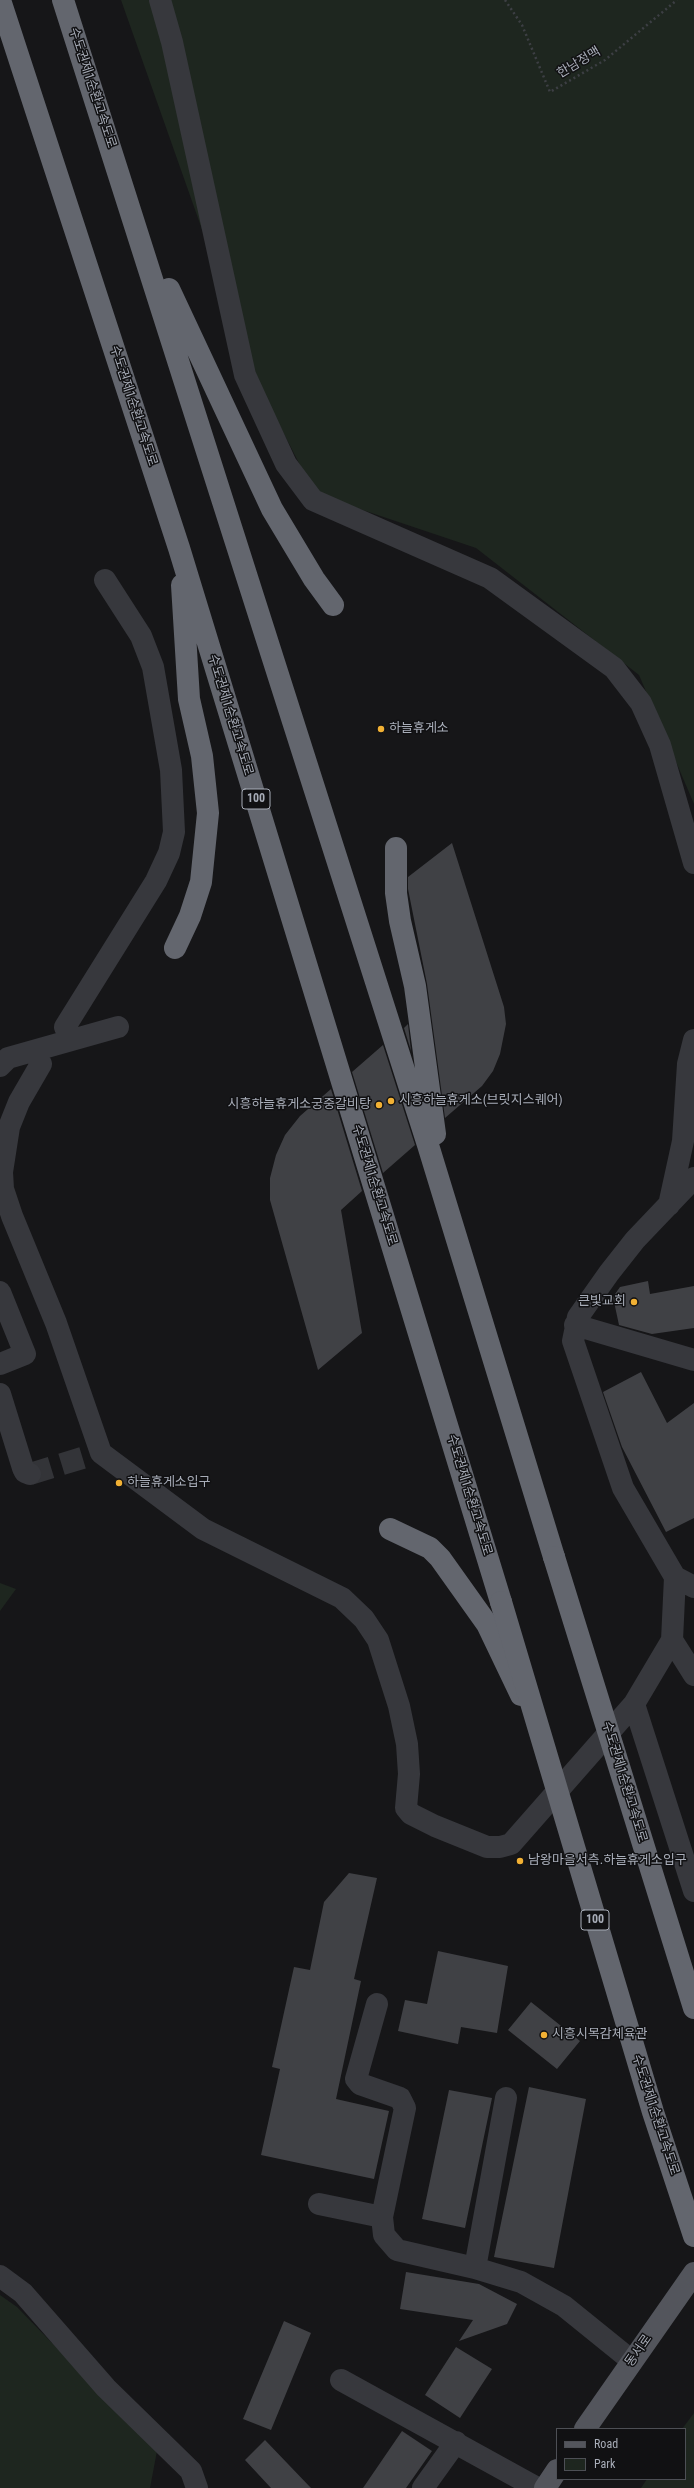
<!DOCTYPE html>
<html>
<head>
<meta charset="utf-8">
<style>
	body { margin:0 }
	#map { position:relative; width:694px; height:2488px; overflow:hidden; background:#161618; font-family:"Roboto Condensed",sans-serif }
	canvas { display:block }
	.legend { position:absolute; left:556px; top:2428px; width:130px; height:52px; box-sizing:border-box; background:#111113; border:1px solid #4d4f55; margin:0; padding:5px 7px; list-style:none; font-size:12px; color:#a8adb8 }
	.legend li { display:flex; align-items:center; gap:8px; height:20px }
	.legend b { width:20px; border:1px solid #4d4f55 }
</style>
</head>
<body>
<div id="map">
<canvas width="694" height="2488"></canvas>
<ul class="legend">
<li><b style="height:5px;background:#53555c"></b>Road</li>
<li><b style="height:11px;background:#1e261f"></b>Park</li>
</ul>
</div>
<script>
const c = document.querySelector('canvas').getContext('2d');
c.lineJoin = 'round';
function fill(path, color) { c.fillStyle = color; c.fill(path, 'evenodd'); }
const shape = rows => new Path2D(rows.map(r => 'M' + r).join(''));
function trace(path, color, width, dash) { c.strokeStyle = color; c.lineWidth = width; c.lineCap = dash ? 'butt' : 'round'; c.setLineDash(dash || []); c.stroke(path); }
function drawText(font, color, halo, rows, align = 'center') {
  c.font = font + ' "Roboto Condensed","Noto Sans KR",sans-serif'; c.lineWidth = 3; c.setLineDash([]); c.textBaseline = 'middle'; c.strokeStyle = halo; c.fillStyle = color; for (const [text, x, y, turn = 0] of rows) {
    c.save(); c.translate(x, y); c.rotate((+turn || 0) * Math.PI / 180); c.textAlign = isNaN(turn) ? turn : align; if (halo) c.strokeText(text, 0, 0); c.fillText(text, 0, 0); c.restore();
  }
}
fill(shape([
	[121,0,694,0,694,804,639,675,476,548,315,494,253,374],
	[0,1583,16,1589,0,1611],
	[0,2295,17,2307,157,2451,150,2488,0,2488],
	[694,2413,694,2488,641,2488,647,2479,685,2479,685,2429,682,2429]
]), '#1e261f');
fill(shape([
	[452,843,504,1007,506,1024,500,1054,493,1071,482,1086,445,1118,427,984,408,889,408,877],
	[408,1024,411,1051,404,1028],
	[383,1045,415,1145,383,1173,352,1072],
	[331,1089,362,1191,341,1210,362,1333,318,1370,270,1200,270,1178,276,1155,285,1135,300,1116],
	[648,1281,650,1294,694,1286,694,1328,652,1334,619,1325,613,1297,620,1287],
	[641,1372,667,1423,694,1403,694,1518,666,1532,622,1447,603,1392],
	[349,1873,377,1878,354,1979,361,1981,336,2099,389,2111,374,2179,261,2155,280,2069,272,2067,294,1967,310,1970,324,1902],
	[438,1951,508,1966,497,2033,461,2027,458,2044,398,2031,405,2000,427,2004],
	[531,2002,580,2041,557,2069,508,2030],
	[529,2087,586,2099,554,2268,494,2257],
	[449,2090,492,2098,465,2228,422,2219],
	[406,2272,479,2284,517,2304,507,2324,459,2341,473,2320,400,2309],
	[284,2321,311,2333,271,2430,243,2419],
	[456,2347,492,2369,460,2418,425,2395],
	[402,2431,432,2451,406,2488,363,2488],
	[265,2440,311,2488,271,2488,245,2460]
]), '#404145');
trace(shape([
	[30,1474,92,1455]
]), '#333438', 22, [22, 11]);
trace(shape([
	[505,0,522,25,550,92,605,60,677,0]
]), '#3d3f44', 2.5, [2, 3]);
trace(shape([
	[160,0,172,42,245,375,286,464,313,500,490,578,614,668,641,703,660,745,694,863],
	[65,1027,156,881,169,853,174,832,171,770,153,667,141,636,105,580],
	[41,1064,19,1102,9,1127,2,1172,3,1189,12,1216,56,1323,101,1453,203,1529,342,1598,364,1619,378,1640,399,1706,407,1744,409,1774,406,1808,411,1814,435,1826,487,1847,500,1847,511,1844,634,1704,694,1891],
	[0,1066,8,1058,118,1027],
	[694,1178,635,1240,609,1273,578,1317,573,1341,623,1488,675,1577,672,1640,694,1675],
	[669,1205,683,1141,688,1064,694,1040],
	[0,1292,25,1354,0,1364],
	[575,1325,694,1360],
	[0,1394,23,1468,25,1472,30,1474],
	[675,1577,694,1587],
	[634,1704,672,1640],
	[377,2004,356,2079,360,2084,400,2098,405,2108,382,2217,384,2235,397,2250,475,2268,521,2282,564,2306,632,2361],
	[319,2204,382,2217],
	[475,2268,506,2098],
	[0,2276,23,2293,106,2388,191,2471,197,2488],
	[341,2380,537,2488],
	[423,2488,456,2442]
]), '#37383d', 22);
trace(shape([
	[585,2429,694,2273],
	[545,2488,557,2470]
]), '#53555c', 22);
trace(shape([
	[0,0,179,548,501,1602],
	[63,0,428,1145,554,1557],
	[169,289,272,509,314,579,333,605],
	[396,848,396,893,400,921,415,986,435,1134],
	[175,948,190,916,201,882,208,813,202,756,189,699,182,585],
	[390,1529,430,1548,440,1558,487,1624,521,1695]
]), '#63666e', 22);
trace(shape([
	[554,1557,694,2008],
	[501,1602,653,2112,694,2236]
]), '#63666e', 22);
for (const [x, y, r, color] of [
	[381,729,4,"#f2b134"],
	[391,1101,4,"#f2b134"],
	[379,1105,4,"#f2b134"],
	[634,1302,4,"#f2b134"],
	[119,1483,4,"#f2b134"],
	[520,1861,4,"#f2b134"],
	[544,2035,4,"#f2b134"]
]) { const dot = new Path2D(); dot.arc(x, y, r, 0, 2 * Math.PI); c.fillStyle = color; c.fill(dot); trace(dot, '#111113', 1.5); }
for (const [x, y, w] of [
	[256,799,28],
	[595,1920,28]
]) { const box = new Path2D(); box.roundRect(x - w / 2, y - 10, w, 20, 3); c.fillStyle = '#111113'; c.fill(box); trace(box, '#a8adb8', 1); }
drawText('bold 12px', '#a8adb8', null, [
	["100",256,799],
	["100",595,1920]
]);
drawText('13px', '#a8adb8', '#111113', [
	["한남정맥",579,63,-31],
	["수도권제1순환고속도로",92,88,72],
	["수도권제1순환고속도로",133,406,72],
	["수도권제1순환고속도로",230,715,73],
	["수도권제1순환고속도로",374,1185,73],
	["수도권제1순환고속도로",469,1495,73],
	["수도권제1순환고속도로",624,1782,73],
	["수도권제1순환고속도로",655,2115,72],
	["동서로",639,2351,-55]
]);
drawText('13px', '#a8adb8', '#111113', [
	["하늘휴게소",389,729],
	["시흥하늘휴게소(브릿지스퀘어)",399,1101],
	["시흥하늘휴게소궁중갈비탕",371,1105,"right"],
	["큰빛교회",626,1302,"right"],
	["하늘휴게소입구",127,1483],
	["남왕마을서측.하늘휴게소입구",528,1861],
	["시흥시목감체육관",552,2035]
], 'left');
</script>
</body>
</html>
